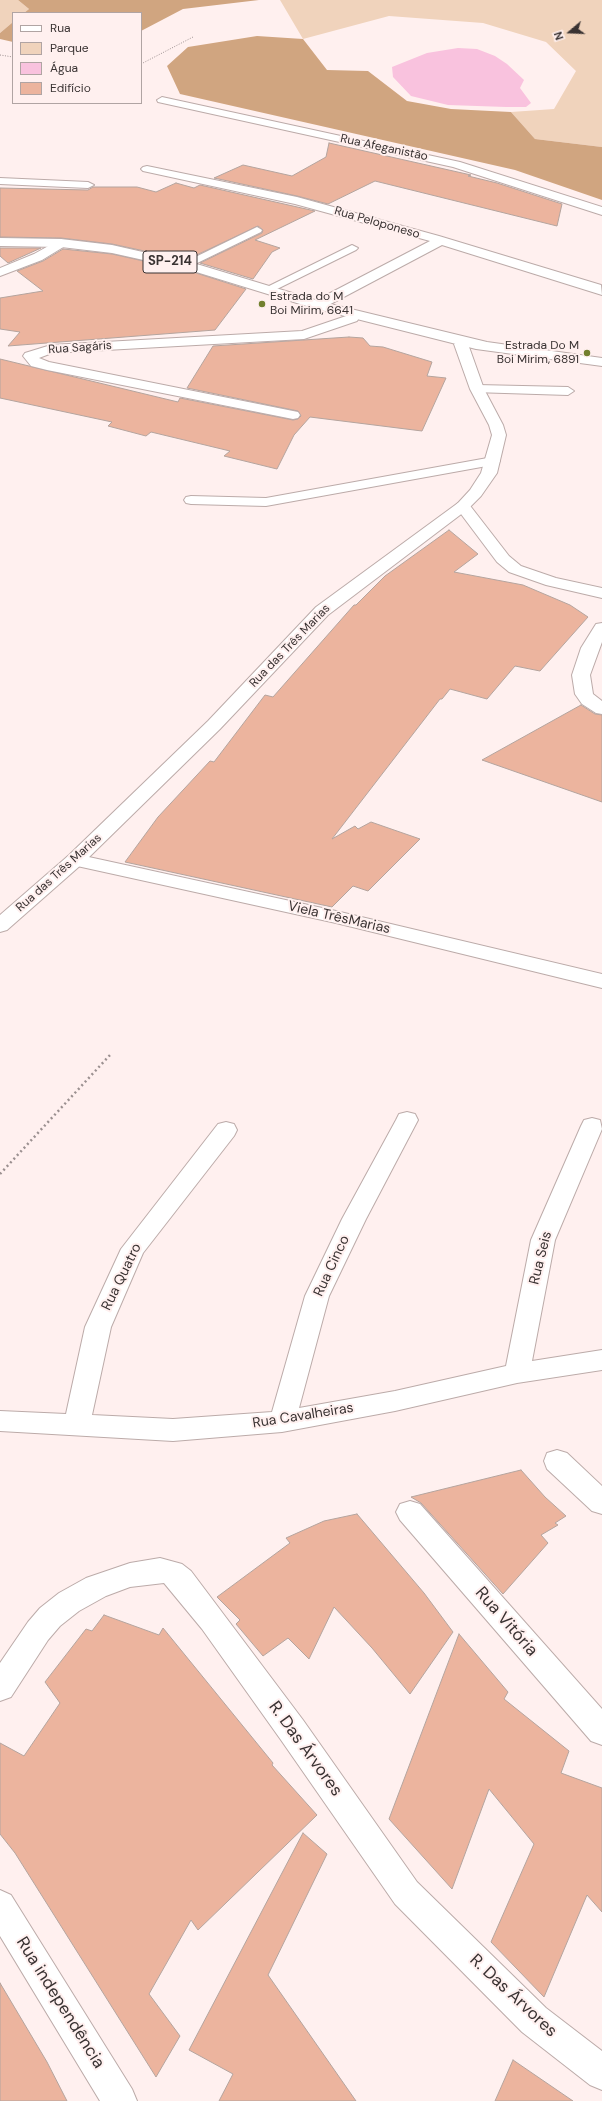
<!DOCTYPE html>
<html>
<head>
<meta charset="utf-8">
<style>
	body { margin:0 }
	#map { position:relative; width:602px; height:2101px; overflow:hidden; background:#fff0ef; font-family:"DM Sans",sans-serif }
	canvas { display:block }
	.legend { position:absolute; left:12px; top:12px; width:130px; height:92px; box-sizing:border-box; background:#fff0ef; border:1px solid #b0a4a3; margin:0; padding:5px 7px; list-style:none; font-size:12px; color:#393232 }
	.legend li { display:flex; align-items:center; gap:8px; height:20px }
	.legend b { width:20px; border:1px solid #b0a4a3 }
	.north { position:absolute; left:550px; top:12px; width:40px; height:40px; -webkit-text-stroke:3px #fff0ef; paint-order:stroke; rotate:251deg; font-size:11px; font-weight:700; line-height:16px; text-align:center; color:#393232 }
	.north::after { content:''; display:block; margin:auto; width:14px; height:18px; background:#393232; clip-path:polygon(50% 0,100% 100%,50% 72%,0 100%) }
</style>
</head>
<body>
<div id="map">
<canvas width="602" height="2101"></canvas>
<ul class="legend">
<li><b style="height:5px;background:#fff"></b>Rua</li>
<li><b style="height:11px;background:#f0d3bc"></b>Parque</li>
<li><b style="height:11px;background:#f9c2de"></b>Água</li>
<li><b style="height:11px;background:#ecb49e"></b>Edifício</li>
</ul>
<div class="north">N</div>
</div>
<script>
const c = document.querySelector('canvas').getContext('2d');
c.lineJoin = 'round';
function fill(path, color) { c.fillStyle = color; c.fill(path, 'evenodd'); }
const shape = rows => new Path2D(rows.map(r => 'M' + r).join(''));
function trace(path, color, width, dash) { c.strokeStyle = color; c.lineWidth = width; c.lineCap = dash ? 'butt' : 'round'; c.setLineDash(dash || []); c.stroke(path); }
function drawText(font, color, halo, rows, align = 'center') {
  c.font = font + ' "DM Sans",sans-serif'; c.lineWidth = 4; c.setLineDash([]); c.textBaseline = 'middle'; c.strokeStyle = halo; c.fillStyle = color; for (const [text, x, y, turn = 0] of rows) {
    c.save(); c.translate(x, y); c.rotate((+turn || 0) * Math.PI / 180); c.textAlign = isNaN(turn) ? turn : align; if (halo) c.strokeText(text, 0, 0); c.fillText(text, 0, 0); c.restore();
  }
}
fill(shape([
	[0,0,18,0,29,9,24,13,13,13,13,22,0,33],
	[280,0,602,0,602,147,535,139,511,112,554,109,576,71,546,42,483,23,389,16,303,39]
]), '#f0d3bc');
fill(shape([
	[18,0,259,0,183,9,141,31,141,13,24,13,29,9],
	[13,22,13,42,0,39,0,33],
	[257,36,303,39,327,70,368,71,407,101,451,109,511,112,535,139,602,147,602,200,515,170,180,94,167,66,188,47]
]), '#d0a580');
fill(shape([
	[458,48,477,49,495,56,507,64,524,80,520,88,531,103,526,107,506,107,448,105,411,96,393,77,392,67,427,53]
]), '#f9c2de');
const building = shape([
	[329,143,471,175,468,176,497,183,562,204,557,226,375,181,328,204,297,196,214,178,243,165,292,176,326,157,329,143],
	[176,183,194,188,200,185,315,211,255,240,280,248,272,252,253,279,200,263,262,233,263,230,258,226,186,260,112,244,61,238,0,237,0,188,88,190,93,187,137,187,156,192,176,183],
	[0,248,41,248,8,263,0,256,0,248],
	[63,249,112,254,193,272,246,289,215,330,8,346,20,332,0,329,0,298,43,291,17,271,43,261,63,249],
	[349,337,363,338,370,346,383,347,432,362,427,376,446,378,422,431,310,417,294,435,277,469,224,456,230,451,151,432,146,436,108,426,112,422,0,398,0,359,178,402,180,398,293,420,298,419,301,416,298,411,187,388,213,346,349,337],
	[449,530,478,554,454,572,523,585,570,605,588,617,540,671,515,666,487,699,450,689,442,699,440,699,332,839,355,826,358,829,371,822,420,839,368,891,353,886,332,907,125,862,158,817,210,761,214,762,265,695,273,697,354,605,356,605,385,576,449,530],
	[581,705,595,714,602,715,602,802,482,760,581,705],
	[521,1470,545,1497,566,1516,555,1523,558,1525,541,1535,548,1543,503,1594,421,1503,411,1497,521,1470],
	[357,1514,424,1593,453,1632,410,1694,372,1648,334,1607,309,1659,288,1638,263,1656,236,1624,240,1620,217,1597,290,1543,286,1538,324,1521,357,1514],
	[104,1615,159,1635,163,1628,273,1763,272,1765,317,1815,198,1930,191,1920,149,1994,180,2036,156,2077,15,1853,0,1834,0,1743,24,1756,60,1703,45,1682,86,1629,92,1631,104,1615],
	[459,1634,508,1692,504,1699,569,1751,561,1773,602,1788,602,1912,587,1895,544,1997,491,1942,534,1844,489,1789,452,1889,389,1819,459,1634],
	[303,1833,327,1854,268,1975,356,2101,219,2101,233,2074,189,2050,303,1833],
	[0,1983,47,2062,67,2101,0,2101,0,1983],
	[513,2060,573,2101,495,2101,513,2060]
]);
fill(building, '#ecb49e');
trace(building, '#b4a49e', 1);
const lane = shape([
	[257,227,262,230,261,232,189,267,185,268,179,265,257,227],
	[352,245,358,248,356,250,273,291,269,292,263,289,352,245],
	[477,385,568,387,574,391,568,395,473,392,471,389,477,385],
	[493,457,498,458,500,461,498,464,266,506,191,504,186,503,184,500,186,497,191,496,266,498,493,457]
]);
const street = shape([
	[162,97,460,162,602,207,602,215,453,167,158,102,157,100,162,97],
	[147,166,297,197,439,236,601,285,602,295,442,245,323,308,313,308,312,305,313,302,430,241,295,204,143,171,141,169,143,167,147,166],
	[0,178,88,182,94,185,88,188,0,184,0,178],
	[61,239,67,243,65,246,42,260,0,276,0,268,34,254,61,239],
	[352,314,359,318,357,321,304,339,52,353,39,358,49,362,298,412,300,415,298,418,293,419,47,370,31,366,23,356,25,353,51,345,302,331,352,314],
	[463,501,468,503,509,556,521,566,556,578,602,588,602,598,546,585,509,572,497,562,455,506,458,503,463,501],
	[602,623,602,642,590,675,593,694,602,701,602,714,596,713,582,704,575,694,572,675,581,648,596,624,602,623],
	[75,854,336,911,602,974,602,988,336,923,68,864,65,860,68,856,75,854],
	[407,1112,415,1114,418,1120,366,1219,329,1296,299,1408,395,1391,506,1366,531,1240,581,1126,584,1120,592,1118,600,1120,602,1129,555,1240,532,1361,602,1350,602,1370,517,1383,395,1411,282,1432,173,1441,0,1431,0,1411,66,1414,85,1327,121,1249,218,1124,226,1122,234,1124,237,1130,234,1136,143,1253,111,1327,92,1415,173,1419,272,1412,305,1296,342,1219,396,1120,399,1114,407,1112],
	[557,1450,567,1453,602,1486,602,1514,592,1511,547,1469,544,1461,547,1453,557,1450],
	[410,1501,420,1504,602,1709,602,1745,591,1741,400,1520,396,1512,400,1504,410,1501],
	[160,1558,182,1564,191,1571,303,1720,417,1882,546,2008,602,2051,602,2090,590,2085,522,2032,395,1904,281,1740,202,1629,164,1583,130,1587,106,1596,79,1611,60,1626,48,1640,11,1697,0,1701,0,1663,28,1622,40,1608,59,1593,86,1578,130,1563,160,1558],
	[0,1890,11,1895,132,2089,137,2101,100,2101,0,1936,0,1890]
]);
const secondary = shape([
	[461,340,468,344,484,389,503,425,506,435,497,473,481,496,468,509,328,615,220,729,82,864,7,930,0,932,0,915,68,856,208,721,316,607,458,503,470,490,481,473,492,435,489,425,470,389,454,344,461,340]
]);
const primary = shape([
	[0,238,61,239,112,245,200,265,322,302,487,342,602,358,602,366,476,349,313,308,193,271,112,253,61,247,0,246,0,238]
]);
trace(lane, '#bcaba9', 2);
trace(street, '#bcaba9', 2);
trace(secondary, '#bcaba9', 2);
trace(primary, '#bcaba9', 2);
trace(shape([
	[0,55,13,57],
	[141,64,193,37]
]), '#9b9090', 1, [1, 1.5]);
trace(shape([
	[0,1174,110,1055]
]), '#9b9090', 2.5, [2, 3]);
fill(lane, '#fff');
fill(street, '#fff');
fill(secondary, '#fff');
fill(primary, '#fff');
for (const [x, y, r, color] of [
	[262,304,4,"#72802e"],
	[587,353,4,"#72802e"]
]) { const dot = new Path2D(); dot.arc(x, y, r, 0, 2 * Math.PI); c.fillStyle = color; c.fill(dot); trace(dot, '#fff0ef', 1.5); }
drawText('12px', '#393232', '#fff0ef', [
	["Rua Afeganistão",384,148,12],
	["Rua Peloponeso",377,223,16],
	["Rua Sagáris",80,348,-4],
	["Rua das Três Marias",290,646,-46],
	["Rua das Três Marias",59,873,-42]
]);
drawText('12px', '#393232', '#fff0ef', [
	["Estrada do M",270,297],
	["Boi Mirim, 6641",270,311],
	["Estrada Do M",579,346,"right"],
	["Boi Mirim, 6891",579,360,"right"]
], 'left');
for (const [x, y, w] of [
	[170,262,54]
]) { const box = new Path2D(); box.roundRect(x - w / 2, y - 11, w, 22, 3); c.fillStyle = '#fff0ef'; c.fill(box); trace(box, '#393232', 1); }
drawText('bold 13px', '#393232', null, [
	["SP-214",170,262]
]);
drawText('14px', '#393232', '#fff0ef', [
	["Viela TrêsMarias",339,918,13],
	["Rua Seis",541,1258,-76],
	["Rua Cinco",332,1266,-65],
	["Rua Quatro",122,1277,-64],
	["Rua Cavalheiras",303,1416,-9]
]);
drawText('17px', '#393232', '#fff0ef', [
	["Rua Vitória",506,1622,49],
	["R. Das Árvores",305,1749,54],
	["R. Das Árvores",513,1996,43],
	["Rua independência",60,2003,58]
]);
</script>
</body>
</html>
